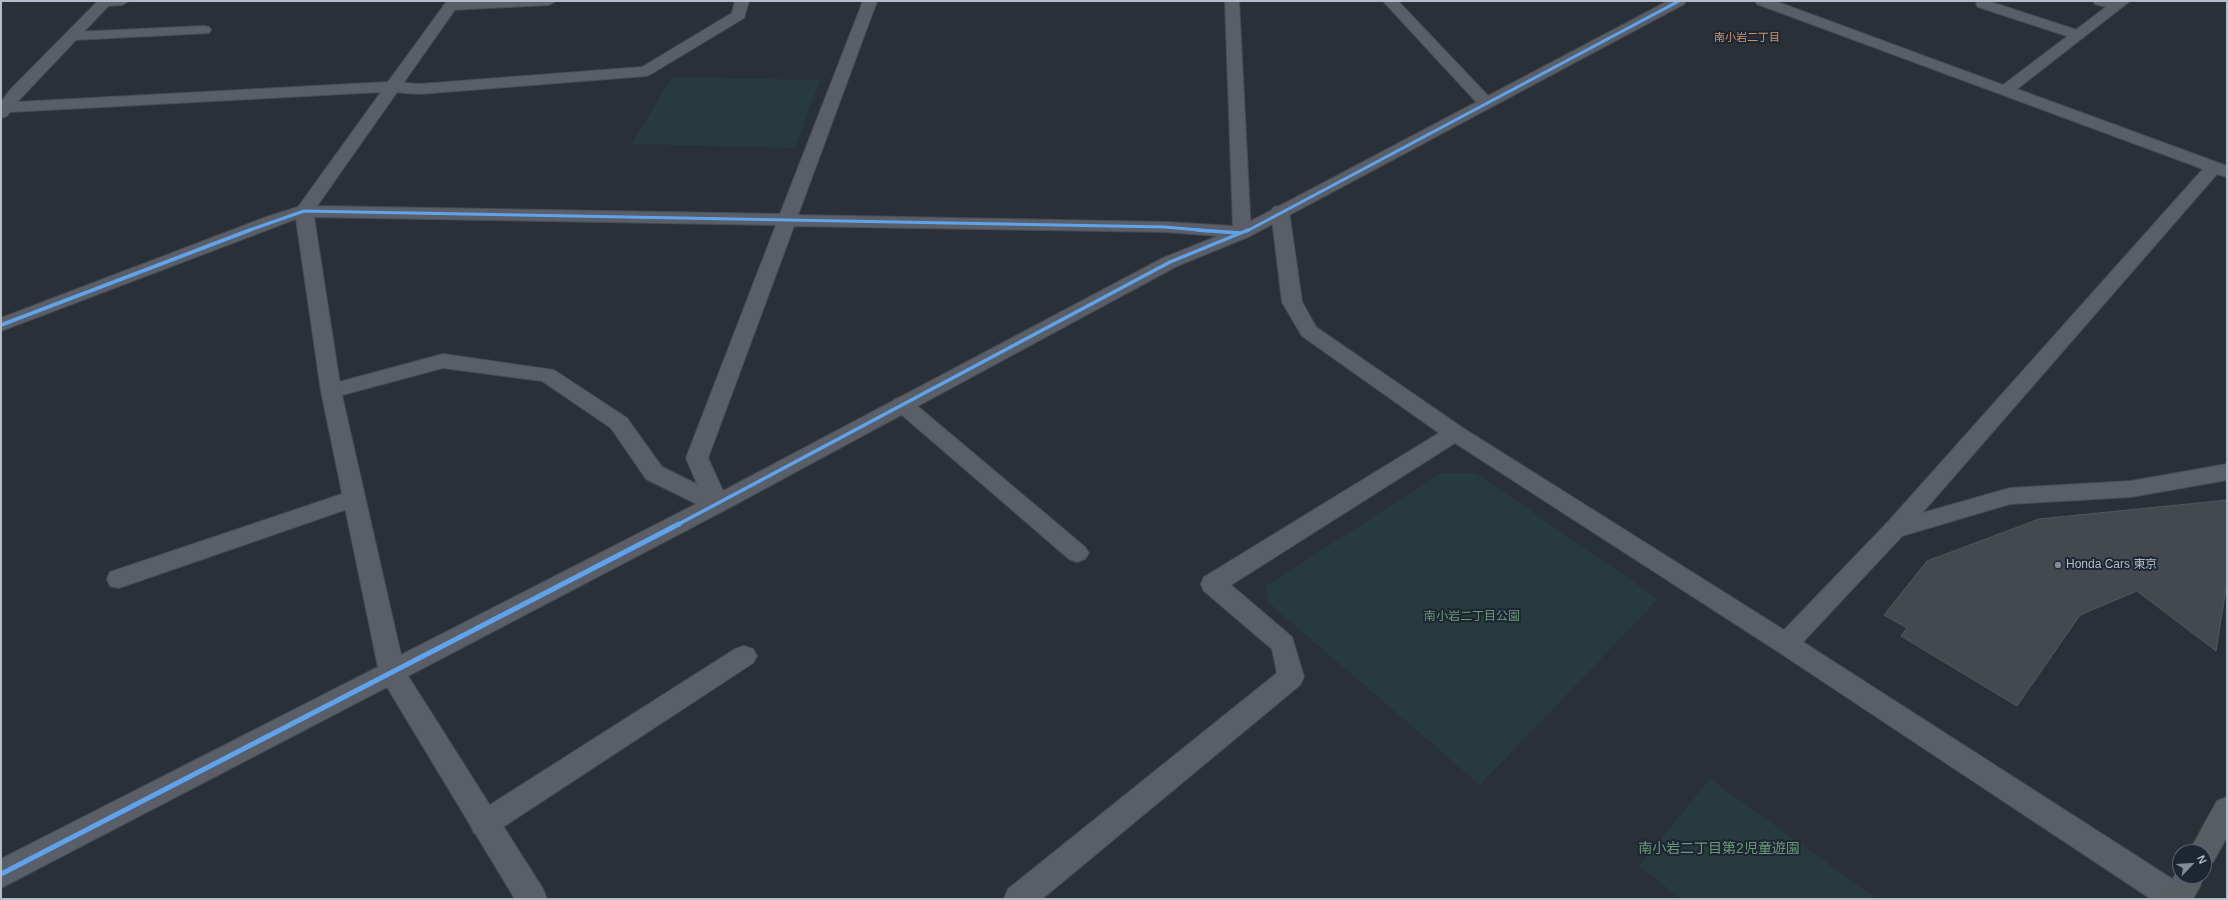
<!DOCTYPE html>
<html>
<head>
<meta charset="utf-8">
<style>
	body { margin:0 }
	#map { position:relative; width:2228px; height:900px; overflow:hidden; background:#2a3038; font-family:Helvetica,sans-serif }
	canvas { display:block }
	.frame { position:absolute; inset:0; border:2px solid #b4bcc9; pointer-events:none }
	.north { position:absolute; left:2172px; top:844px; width:40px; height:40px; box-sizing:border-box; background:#1d2633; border:1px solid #59626f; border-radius:50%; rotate:65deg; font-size:11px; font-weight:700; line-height:16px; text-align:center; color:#b4bcc9 }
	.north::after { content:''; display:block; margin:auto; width:14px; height:18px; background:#848b96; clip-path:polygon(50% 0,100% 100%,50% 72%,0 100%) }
</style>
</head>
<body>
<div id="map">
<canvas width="2228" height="900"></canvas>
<div class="frame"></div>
<div class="north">N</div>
</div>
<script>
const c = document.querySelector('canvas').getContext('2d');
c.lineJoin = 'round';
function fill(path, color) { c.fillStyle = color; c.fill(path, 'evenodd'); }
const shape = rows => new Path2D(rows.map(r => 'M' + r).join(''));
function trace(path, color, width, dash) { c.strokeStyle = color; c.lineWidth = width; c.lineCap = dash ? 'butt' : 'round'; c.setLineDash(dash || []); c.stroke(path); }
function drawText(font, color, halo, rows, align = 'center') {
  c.font = font + ' Helvetica,"Noto Sans JP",sans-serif'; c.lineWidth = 4; c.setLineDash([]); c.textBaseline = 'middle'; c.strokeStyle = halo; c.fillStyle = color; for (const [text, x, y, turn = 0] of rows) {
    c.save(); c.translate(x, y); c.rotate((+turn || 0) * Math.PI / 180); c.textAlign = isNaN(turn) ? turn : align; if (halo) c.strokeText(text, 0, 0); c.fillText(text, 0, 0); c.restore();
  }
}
fill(shape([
	[672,77,820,80,795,148,632,144],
	[1441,473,1476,473,1658,599,1480,785,1269,603,1265,587],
	[1710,779,1877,899,1681,899,1639,866]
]), '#273a3e');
const building = shape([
	[2227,500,2227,582,2216,651,2137,591,2080,615,2017,706,1901,636,1907,628,1884,615,1927,561,2039,519,2227,500]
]);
fill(building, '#444950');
trace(building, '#52575f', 1);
const service = shape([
	[100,1,129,1,122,5,106,6,101,5,100,1],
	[556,1,549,5,450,10,443,6,450,2,464,1,556,1],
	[735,1,749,1,744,18,651,74,646,76,420,94,392,92,386,90,384,87,386,84,392,82,420,84,642,67,732,13,735,1],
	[1978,1,1988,1,2083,32,2085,35,2083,38,2073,38,1978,7,1976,4,1978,1],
	[2093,1,2115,1,2123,6,2116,10,2095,4,2093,1],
	[204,26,209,27,211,30,209,33,74,40,69,39,67,36,69,33,74,32,204,26],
	[443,354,554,370,627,418,662,467,725,498,728,504,725,510,717,512,709,510,646,479,611,428,542,381,443,368,331,398,324,396,321,391,324,386,443,354],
	[902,397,909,399,1085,547,1089,553,1085,559,1077,562,1069,559,895,409,891,404,895,399,902,397],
	[2227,464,2227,480,2131,497,2010,504,1895,538,1887,535,1883,529,1887,523,2010,488,2131,481,2227,464],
	[354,490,362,492,365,498,362,504,119,588,110,586,107,579,110,572,354,490],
	[744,646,753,649,757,656,753,663,494,833,484,837,474,833,470,824,474,815,735,649,744,646]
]);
const minor = shape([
	[98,1,113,1,17,102,388,82,447,1,461,1,317,206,780,214,863,1,877,1,798,215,1165,222,1233,226,1225,1,1239,1,1251,233,1248,237,1177,266,725,510,408,676,543,889,547,899,515,899,387,687,1,888,1,859,378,667,321,391,296,219,1,331,1,318,269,216,298,207,381,92,10,112,7,116,1,118,1,102,10,90,98,1],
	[314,217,776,225,686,458,704,500,401,655,341,391,314,217],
	[794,226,1165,232,1218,236,1163,258,723,491,708,458,794,226],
	[1383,1,1398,1,1492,100,1494,103,1492,106,1480,106,1383,1],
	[1755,1,1775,1,2003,85,2114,1,2130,1,2017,89,2227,166,2227,177,2217,174,1903,535,1803,642,2188,889,2192,899,2151,899,1777,651,1455,443,1231,585,1292,637,1304,677,1300,685,1042,899,1004,899,1008,889,1277,673,1272,649,1204,591,1201,584,1204,577,1439,433,1302,336,1282,302,1271,211,1274,207,1280,206,1286,207,1289,211,1302,302,1316,327,1463,428,1784,630,1887,523,2203,169,1757,4,1755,1]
]);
const tertiary = shape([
	[1668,1,1686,1,1684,4,1248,237,1242,238,1236,237,1233,233,1236,229,1668,1]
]);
const secondary = shape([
	[2227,797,2227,837,2213,862,2204,865,2204,852,2189,852,2217,801,2227,797],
	[2180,866,2180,876,2204,874,2200,886,2193,899,2162,899,2180,866]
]);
trace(service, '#484c53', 2);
trace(minor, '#484c53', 2);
trace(tertiary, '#484c53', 2);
trace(secondary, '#484c53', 2);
fill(service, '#5a5e66');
fill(minor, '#5a5e66');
fill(tertiary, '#5a5e66');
fill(secondary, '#595d64');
trace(shape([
	[247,231,304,211,1165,227,1210,231],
	[1247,231,1679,1]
]), '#60a3ed', 3);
trace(shape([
	[1197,230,1240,233],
	[1,325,250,230],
	[677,525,1170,262,1248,230]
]), '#60a3ed', 3.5);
trace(shape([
	[1,874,679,524]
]), '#60a3ed', 5);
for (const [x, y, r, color] of [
	[2058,565,4,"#848b96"]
]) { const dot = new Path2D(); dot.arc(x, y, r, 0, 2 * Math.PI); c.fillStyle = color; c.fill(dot); trace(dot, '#1d2633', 1.5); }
drawText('11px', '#d59563', '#1d2633', [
	["南小岩二丁目",1747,38]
]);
drawText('12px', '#b4bcc9', '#1d2633', [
	["Honda Cars 東京",2066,565]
], 'left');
drawText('12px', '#6b9a76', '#1d2633', [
	["南小岩二丁目公園",1472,617]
]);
drawText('14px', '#6b9a76', '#1d2633', [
	["南小岩二丁目第2児童遊園",1719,849]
]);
</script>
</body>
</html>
